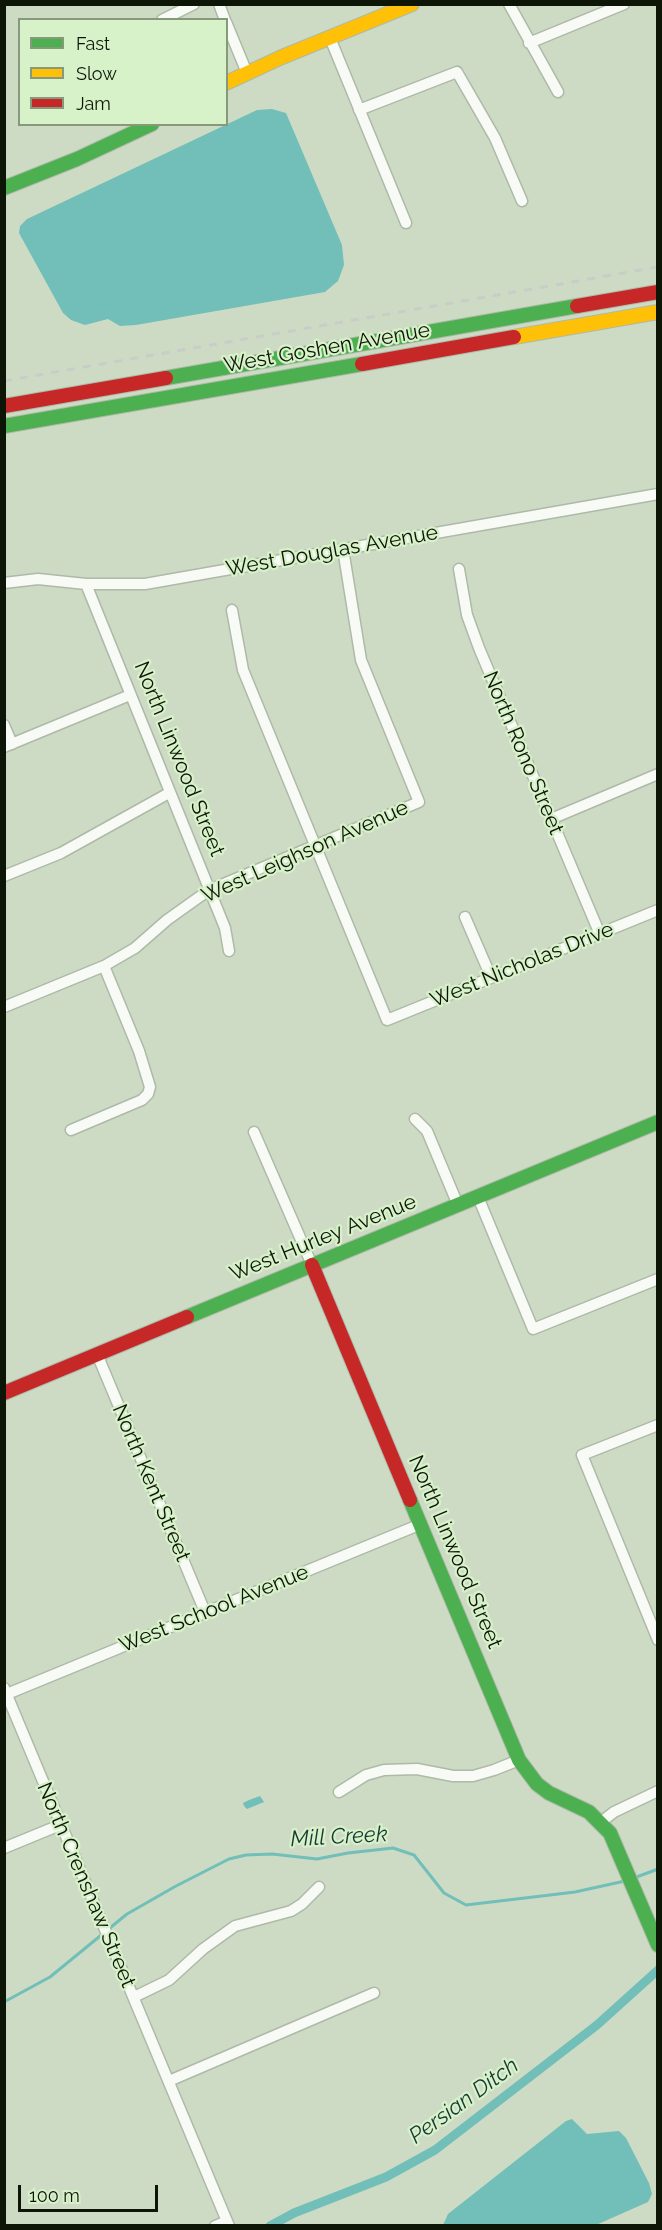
<!DOCTYPE html>
<html>
<head>
<meta charset="utf-8">
<style>
	body { margin:0 }
	#map { position:relative; width:662px; height:2230px; overflow:hidden; background:#cddbc5; font-family:Raleway,sans-serif }
	canvas { display:block }
	.frame { position:absolute; inset:0; border:6px solid #0d1507; pointer-events:none }
	.legend { position:absolute; left:18px; top:18px; width:210px; height:108px; box-sizing:border-box; background:#d7f1c9; border:2px solid #86997b; margin:0; padding:8px 10px; list-style:none; font-size:18px; color:#0d1507 }
	.legend li { display:flex; align-items:center; gap:12px; height:30px }
	.legend b { width:30px; border:2px solid #86997b }
	.scale { position:absolute; left:18px; top:2185px; width:140px; height:27px; box-sizing:border-box; border:3px solid #0d1507; border-top:0; padding-left:8px; font-size:18px; line-height:21px; white-space:nowrap; color:#0d1507; -webkit-text-stroke:4px #d7f1c9; paint-order:stroke }
</style>
</head>
<body>
<div id="map">
<canvas width="662" height="2230"></canvas>
<div class="frame"></div>
<ul class="legend">
<li><b style="height:8px;background:#4caf50"></b>Fast</li>
<li><b style="height:8px;background:#ffc107"></b>Slow</li>
<li><b style="height:8px;background:#c62828"></b>Jam</li>
</ul>
<div class="scale">100 m</div>
</div>
<script>
const c = document.querySelector('canvas').getContext('2d');
c.lineJoin = 'round';
function fill(path, color) { c.fillStyle = color; c.fill(path, 'evenodd'); }
const shape = rows => new Path2D(rows.map(r => 'M' + r).join(''));
function trace(path, color, width, dash) { c.strokeStyle = color; c.lineWidth = width; c.lineCap = dash ? 'butt' : 'round'; c.setLineDash(dash || []); c.stroke(path); }
function drawText(font, color, halo, rows, align = 'center') {
  c.font = font + ' Raleway,sans-serif'; c.lineWidth = 4.5; c.setLineDash([]); c.textBaseline = 'middle'; c.strokeStyle = halo; c.fillStyle = color; for (const [text, x, y, turn = 0] of rows) {
    c.save(); c.translate(x, y); c.rotate((+turn || 0) * Math.PI / 180); c.textAlign = isNaN(turn) ? turn : align; if (halo) c.strokeText(text, 0, 0); c.fillText(text, 0, 0); c.restore();
  }
}
fill(shape([
	[272,109,286,113,342,245,344,265,338,281,325,292,136,325,120,326,108,319,85,325,71,320,63,313,19,233,20,226,27,219,257,110],
	[260,1796,264,1802,247,1809,244,1806,243,1803,249,1800],
	[572,2119,587,2134,619,2131,626,2138,649,2183,652,2194,648,2202,596,2225,443,2225,448,2214,566,2121]
]), '#71bfb8');
trace(shape([
	[634,1878,658,1869],
	[4,2002,50,1977,127,1914,176,1886,229,1859,246,1855,272,1854,317,1859,348,1853,393,1848,414,1855,444,1893,466,1905,575,1892,625,1881]
]), '#71bfb8', 3);
trace(shape([
	[270,2226,294,2213,386,2177,435,2150,597,2025,658,1970]
]), '#71bfb8', 9);
const street = shape([
	[219,4,225,20],
	[509,4,558,92],
	[162,20,194,4],
	[226,22,247,73],
	[330,38,406,223],
	[529,43,624,4],
	[359,110,457,72,495,138,522,201],
	[459,569,467,615,479,648,599,932],
	[4,583,38,579,86,584,145,584,658,494],
	[86,584,225,928,229,951],
	[232,610,243,670,387,1020,658,910],
	[4,725,12,744],
	[4,747,130,695],
	[551,819,658,774],
	[4,876,61,853,169,793],
	[465,917,491,977],
	[4,1007,104,966,135,948,167,920,209,890,419,802,361,660,343,549],
	[415,1119,427,1131,458,1205],
	[71,1130,142,1100,148,1094,150,1087,139,1051,104,966],
	[254,1132,312,1265],
	[478,1197,533,1329,658,1279],
	[97,1354,205,1612],
	[658,1425,582,1455,658,1640],
	[4,1688,229,2226],
	[7,1694,421,1524],
	[339,1792,366,1775,384,1770,417,1769,453,1776,473,1776,494,1770,519,1760],
	[601,1822,614,1812,658,1791],
	[4,1848,60,1825],
	[134,1997,169,1980,203,1949,235,1926,291,1911,302,1904,319,1887],
	[169,2081,374,1993],
	[215,2226,227,2221]
]);
const fast = shape([
	[4,188,77,159,152,124],
	[166,378,577,306],
	[4,426,362,364],
	[187,1317,658,1122],
	[410,1500,519,1760,537,1784,549,1793,589,1812,610,1833,658,1945]
]);
const slow = shape([
	[226,83,282,57,412,4],
	[514,337,658,312]
]);
const jam = shape([
	[577,306,658,292],
	[362,364,514,337],
	[4,406,166,378],
	[312,1265,410,1500],
	[4,1393,187,1317]
]);
trace(street, '#aeb9a8', 13);
trace(fast, '#aeb9a8', 16);
trace(slow, '#aeb9a8', 16);
trace(jam, '#aeb9a8', 16);
trace(street, '#f8faf6', 10);
trace(fast, '#4caf50', 14);
trace(slow, '#ffc107', 14);
trace(jam, '#c62828', 14);
trace(shape([
	[4,381,658,267]
]), '#c9cdc7', 3, [8, 8]);
drawText('21px', '#0d1507', '#d7f1c9', [
	["West Goshen Avenue",327,348,-10],
	["West Douglas Avenue",332,551,-10],
	["North Rono Street",523,753,67],
	["North Linwood Street",179,759,68],
	["West Leighson Avenue",305,852,-24],
	["West Nicholas Drive",522,965,-22],
	["West Hurley Avenue",323,1238,-22],
	["North Kent Street",151,1483,67],
	["North Linwood Street",455,1552,67],
	["West School Avenue",214,1609,-22],
	["North Crenshaw Street",86,1885,67]
]);
drawText('italic 22px', '#183838', '#d7f1c9', [
	["Mill Creek",339,1837,-3],
	["Persian Ditch",464,2101,-36]
]);
</script>
</body>
</html>
